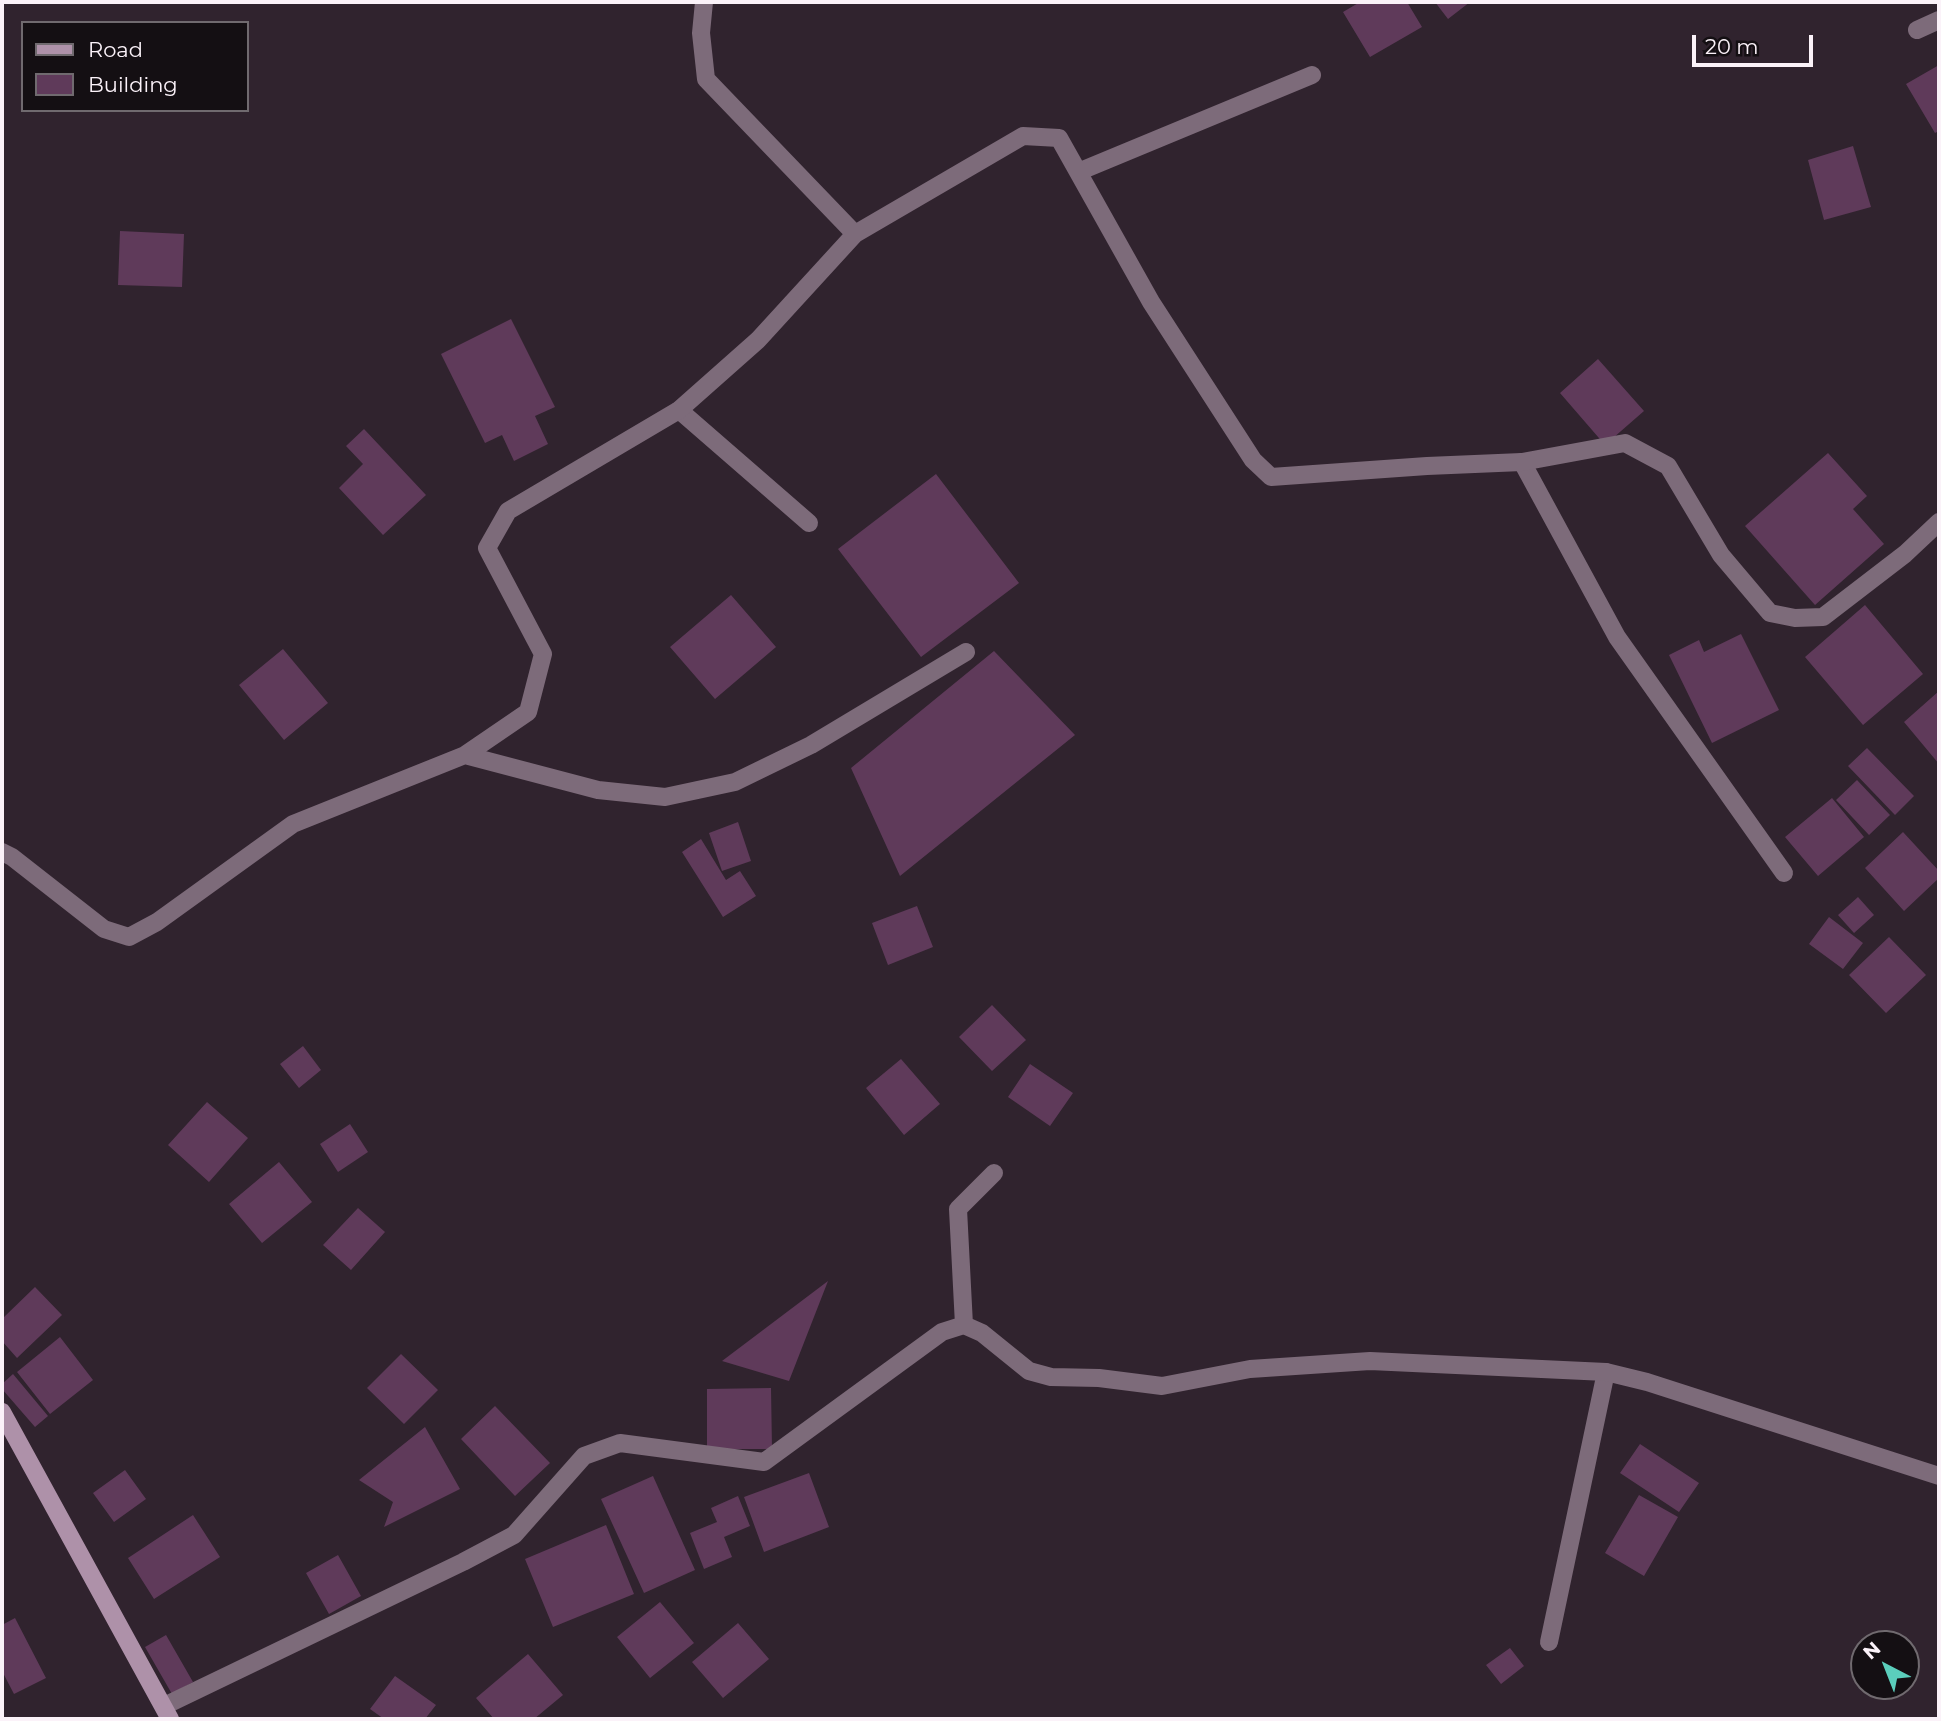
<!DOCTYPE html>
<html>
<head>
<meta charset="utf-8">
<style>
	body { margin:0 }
	#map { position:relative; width:1941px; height:1721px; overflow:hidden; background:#30232e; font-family:Montserrat,sans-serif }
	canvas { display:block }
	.frame { position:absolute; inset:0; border:4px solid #fbf2f9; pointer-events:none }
	.legend { position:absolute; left:21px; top:21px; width:228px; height:91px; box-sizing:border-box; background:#140f13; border:2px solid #706a6f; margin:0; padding:9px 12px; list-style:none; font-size:21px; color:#fbf2f9 }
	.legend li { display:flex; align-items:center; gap:14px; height:35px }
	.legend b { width:35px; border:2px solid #706a6f }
	.north { position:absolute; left:1850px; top:1630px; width:70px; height:70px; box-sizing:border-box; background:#140f13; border:2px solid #706a6f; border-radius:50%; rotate:318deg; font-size:19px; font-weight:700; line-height:28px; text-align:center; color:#fbf2f9 }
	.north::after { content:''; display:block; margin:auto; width:24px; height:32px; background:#5bcebc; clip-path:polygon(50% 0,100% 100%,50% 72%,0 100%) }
	.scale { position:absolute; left:1692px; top:35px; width:121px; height:32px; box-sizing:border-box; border:4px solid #fbf2f9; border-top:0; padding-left:9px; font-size:21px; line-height:24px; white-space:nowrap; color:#fbf2f9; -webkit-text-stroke:5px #140f13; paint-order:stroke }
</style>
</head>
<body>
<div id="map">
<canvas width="1941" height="1721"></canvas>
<div class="frame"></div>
<ul class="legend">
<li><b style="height:9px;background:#ae91a9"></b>Road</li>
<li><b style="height:19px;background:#5f3a5a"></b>Building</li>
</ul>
<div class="north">N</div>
<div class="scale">20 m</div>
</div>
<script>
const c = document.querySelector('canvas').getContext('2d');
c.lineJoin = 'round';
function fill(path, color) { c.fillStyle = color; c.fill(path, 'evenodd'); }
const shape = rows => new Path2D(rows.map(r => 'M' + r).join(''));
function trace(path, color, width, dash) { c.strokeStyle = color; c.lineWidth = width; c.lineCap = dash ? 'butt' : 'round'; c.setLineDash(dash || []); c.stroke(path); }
fill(shape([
	[1360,2,1407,2,1422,27,1370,57,1343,12],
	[1435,2,1470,2,1448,19],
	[1939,65,1939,131,1935,133,1906,84],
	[1853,146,1871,207,1824,220,1808,160],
	[120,231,184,234,182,287,118,285],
	[511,319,555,407,535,416,548,444,514,461,502,435,485,443,441,354],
	[1598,359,1644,411,1605,445,1560,393],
	[364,429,426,495,383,535,339,488,363,464,346,446],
	[1828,453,1867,496,1853,509,1884,544,1815,605,1745,526],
	[936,474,1019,583,921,657,838,549],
	[731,595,776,647,715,699,670,647],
	[1865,605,1923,674,1863,725,1805,657],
	[1741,634,1779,710,1712,743,1669,655,1699,640,1704,652],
	[283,649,328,703,284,740,239,685],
	[994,651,1075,735,900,876,851,768],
	[1939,691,1939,764,1904,722],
	[1867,748,1914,796,1895,815,1848,766],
	[1857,780,1890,815,1869,835,1836,800],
	[1832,798,1864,837,1818,876,1785,837],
	[738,822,751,861,722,871,709,833],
	[1903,832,1939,871,1939,878,1904,911,1865,868],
	[701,839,726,880,740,871,756,896,723,917,682,852],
	[1858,897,1874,915,1854,933,1838,915],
	[917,906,933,947,888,965,872,923],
	[1829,917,1863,943,1843,969,1809,944],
	[1889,937,1926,975,1886,1013,1849,975],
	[992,1005,1026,1040,992,1071,959,1037],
	[303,1046,321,1070,299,1088,280,1064],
	[901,1059,940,1104,904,1135,866,1088],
	[1030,1064,1073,1093,1050,1126,1008,1097],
	[207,1102,248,1138,209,1182,168,1145],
	[350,1124,368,1152,338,1172,320,1144],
	[279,1162,312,1202,262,1243,229,1204],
	[358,1208,385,1232,351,1270,323,1245],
	[828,1281,789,1381,722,1361],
	[35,1287,62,1315,17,1358,2,1341,2,1319],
	[60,1337,93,1380,50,1414,17,1372],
	[401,1354,438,1390,404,1424,367,1388],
	[13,1374,48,1416,35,1427,2,1389,2,1384],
	[771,1388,772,1449,707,1449,707,1389],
	[495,1406,550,1463,515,1496,461,1439],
	[425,1427,460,1489,384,1527,393,1502,359,1480],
	[1640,1444,1699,1483,1679,1512,1620,1473],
	[125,1470,146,1499,114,1522,93,1493],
	[809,1473,829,1527,764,1552,744,1497],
	[653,1476,695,1570,644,1593,601,1499],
	[1639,1495,1678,1517,1644,1576,1605,1553],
	[738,1496,750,1526,724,1537,732,1557,704,1569,690,1533,717,1522,711,1508],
	[193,1515,220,1557,154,1599,128,1558],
	[606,1525,634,1594,553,1627,525,1559],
	[338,1555,361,1596,329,1614,306,1573],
	[660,1602,694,1643,650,1678,617,1637],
	[15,1618,46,1678,14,1694,2,1671,2,1625],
	[738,1623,769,1659,723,1698,692,1662],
	[166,1635,193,1682,172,1694,145,1647],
	[1510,1648,1524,1666,1501,1684,1486,1665],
	[528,1654,563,1695,534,1719,494,1719,476,1698],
	[395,1676,436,1705,425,1719,384,1719,370,1709]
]), '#5f3a5a');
trace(shape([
	[679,410,809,523],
	[1522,462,1617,637,1784,873],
	[1549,1642,1606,1372]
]), '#7d6b7a', 18);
trace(shape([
	[1917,30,1939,20],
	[1078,172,1312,75],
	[855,234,1023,136,1059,138,1151,302,1253,460,1271,477,1427,466,1522,462,1625,443,1668,466,1721,555,1770,613,1795,618,1823,617,1905,554,1939,522],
	[465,755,598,790,665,797,735,782,811,745,966,652],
	[2,852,12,857,104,929,129,937,157,922,293,824,465,755,528,712,543,654,487,548,508,511,679,410,758,340,855,234,706,79,701,33,704,2],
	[964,1325,958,1209,994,1173],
	[164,1706,463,1562,514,1535,584,1456,620,1443,764,1462,942,1332,964,1325,982,1333,1029,1371,1051,1377,1099,1378,1162,1386,1250,1369,1370,1361,1606,1372,1647,1382,1939,1476]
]), '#7d6b7a', 18);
trace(shape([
	[2,1412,170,1719]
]), '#ae91a9', 18);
</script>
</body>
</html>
